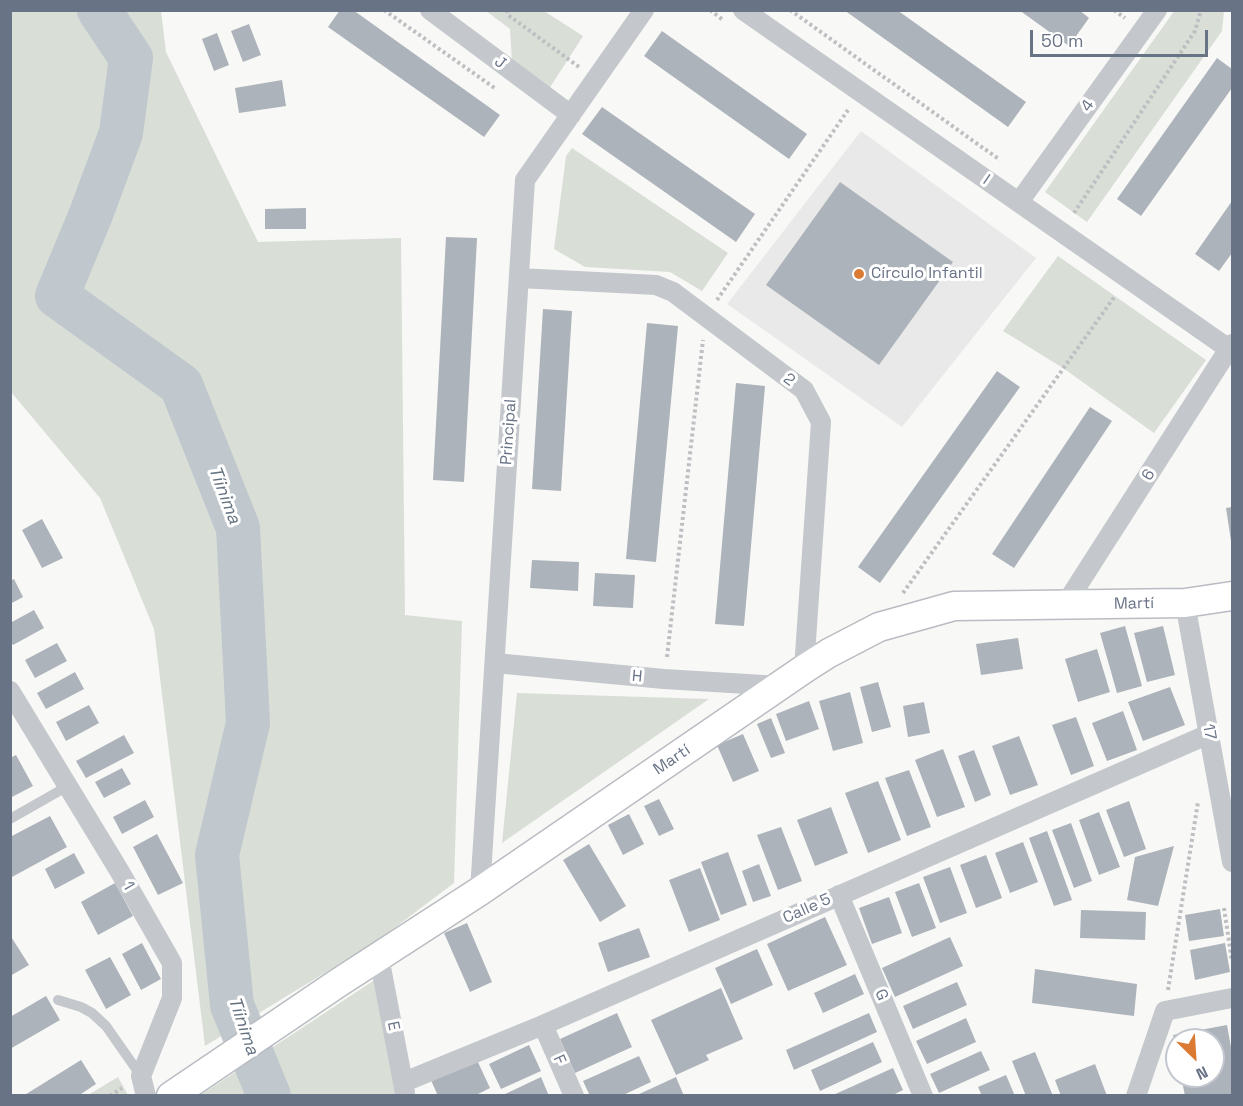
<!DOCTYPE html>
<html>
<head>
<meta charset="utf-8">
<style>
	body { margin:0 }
	#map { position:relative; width:1243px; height:1106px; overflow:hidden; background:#f8f8f6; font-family:"Space Grotesk",sans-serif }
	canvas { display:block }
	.frame { position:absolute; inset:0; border:12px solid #697386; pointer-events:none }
	.north { position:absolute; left:1165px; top:1028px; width:60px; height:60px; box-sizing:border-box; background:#fff; border:2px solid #c3c7cf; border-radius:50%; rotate:155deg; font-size:16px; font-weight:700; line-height:24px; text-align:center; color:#697386 }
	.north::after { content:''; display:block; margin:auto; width:21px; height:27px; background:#db7b33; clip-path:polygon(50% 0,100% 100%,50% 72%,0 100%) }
	.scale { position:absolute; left:1030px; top:30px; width:178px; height:27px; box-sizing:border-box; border:3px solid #697386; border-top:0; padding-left:8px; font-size:18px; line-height:21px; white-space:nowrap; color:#697386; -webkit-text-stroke:4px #fff; paint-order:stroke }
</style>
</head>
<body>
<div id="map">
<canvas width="1243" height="1106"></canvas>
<div class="frame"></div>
<div class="north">N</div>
<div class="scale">50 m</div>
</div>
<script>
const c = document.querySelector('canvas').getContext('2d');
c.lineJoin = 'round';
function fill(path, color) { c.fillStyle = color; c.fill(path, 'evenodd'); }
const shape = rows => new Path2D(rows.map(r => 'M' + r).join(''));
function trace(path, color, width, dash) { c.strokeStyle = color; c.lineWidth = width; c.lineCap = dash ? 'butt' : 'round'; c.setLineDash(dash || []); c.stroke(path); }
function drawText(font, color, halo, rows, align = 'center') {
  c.font = font + ' "Space Grotesk",sans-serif'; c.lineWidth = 6; c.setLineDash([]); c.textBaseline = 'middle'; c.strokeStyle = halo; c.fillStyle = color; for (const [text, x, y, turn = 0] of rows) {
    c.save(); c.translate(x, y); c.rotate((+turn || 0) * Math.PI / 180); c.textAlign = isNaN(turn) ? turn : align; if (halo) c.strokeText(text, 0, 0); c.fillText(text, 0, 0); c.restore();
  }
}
fill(shape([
	[861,131,1036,258,902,427,727,304]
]), '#e9e9e9');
fill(shape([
	[1175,10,1224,11,1222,31,1087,222,1045,192],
	[10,11,161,11,166,52,258,242,401,238,405,615,462,621,454,883,377,941,205,1046,154,629,100,498,11,392],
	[486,11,544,11,583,36,549,89,512,62,510,29],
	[572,148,728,253,702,291,670,272,585,267,554,249,566,156],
	[1058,256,1206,360,1154,433,1063,368,1003,331],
	[517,693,709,699,502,843],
	[379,977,404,1095,199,1096],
	[118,1077,128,1095,88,1095]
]), '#d9dfd7');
trace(shape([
	[99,10,131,58,121,133,91,214,57,296,181,385,238,528,248,723,217,855,232,1005,269,1096]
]), '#c0c7cd', 44);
fill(shape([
	[340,10,353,10,500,115,484,137,328,27],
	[844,10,897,10,1026,102,1008,127],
	[1019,10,1079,10,1089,18,1069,46],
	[249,24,261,55,243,62,231,31],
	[662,31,807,134,789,159,644,56],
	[217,33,229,65,214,71,202,39],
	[1217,58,1232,69,1232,88,1141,216,1117,199],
	[282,80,286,106,239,113,235,88],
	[602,107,755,214,736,242,582,134],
	[840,182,953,262,879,365,766,285],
	[1232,201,1232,253,1219,271,1195,254],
	[306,208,306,229,265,229,265,209],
	[446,237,477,238,464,482,433,480],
	[543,309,572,311,561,491,532,489],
	[647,323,678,326,656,562,626,559],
	[997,371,1020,387,880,583,858,567],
	[736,383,765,386,744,626,715,624],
	[1090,407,1112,421,1014,568,992,554],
	[1232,507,1232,541,1231,541,1226,508],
	[42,519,63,558,42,568,22,530],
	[532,560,579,562,578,591,530,588],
	[595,573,635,575,633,608,593,606],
	[14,579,23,597,10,604,10,581],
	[34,610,44,628,13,645,10,641,10,623],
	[1125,626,1142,686,1117,693,1100,633],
	[1163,626,1175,675,1147,682,1134,633],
	[1018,638,1023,669,981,675,976,644],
	[57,643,67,661,35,678,25,660],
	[1097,649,1110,692,1078,702,1065,659],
	[75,672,84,689,46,709,37,693],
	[878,682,891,727,872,732,860,687],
	[1170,687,1185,725,1143,741,1128,702],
	[850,692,863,743,833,751,819,701],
	[809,701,819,729,786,741,776,714],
	[924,702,930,733,908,737,903,706],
	[89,705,99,723,66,741,56,722],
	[1123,711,1137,750,1107,761,1092,723],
	[1076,717,1094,766,1071,775,1052,725],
	[771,718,785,753,771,758,757,724],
	[743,734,759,771,733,782,717,745],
	[124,735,134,753,86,778,76,761],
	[1019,736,1038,785,1010,795,992,746],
	[943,749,965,807,937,817,915,760],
	[974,750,991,795,975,802,958,756],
	[16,755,33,786,10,798,10,758],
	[122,768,131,784,104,798,95,782],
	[909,770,931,827,907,836,885,778],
	[878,781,901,840,868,853,845,793],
	[659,799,674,829,659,836,644,806],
	[145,800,154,817,122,834,113,817],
	[1129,801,1146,849,1124,857,1106,810],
	[831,807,848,853,815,866,797,820],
	[1099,812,1120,867,1099,875,1079,820],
	[629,814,644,844,623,855,608,825],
	[50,816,67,847,12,877,10,837],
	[1071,823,1092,881,1074,888,1052,830],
	[781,827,802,881,778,890,757,835],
	[1047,831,1072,900,1054,906,1029,838],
	[157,834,183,883,158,895,133,847],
	[1023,842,1038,882,1010,893,995,853],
	[589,844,626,906,600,922,563,860],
	[1174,846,1158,906,1127,900,1135,857],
	[728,852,747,905,721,915,701,862],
	[74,853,85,873,55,889,45,869],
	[986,855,1002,898,976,908,960,865],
	[759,864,771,896,753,902,742,871],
	[950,867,967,913,940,923,923,877],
	[700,868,720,920,689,932,669,880],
	[115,883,133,916,98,935,81,902],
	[919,883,936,928,912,937,895,892],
	[889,897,902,933,872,944,859,908],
	[1220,909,1224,936,1189,941,1185,915],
	[1081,910,1146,912,1145,940,1080,938],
	[825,917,847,965,788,991,767,944],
	[467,923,492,982,470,992,444,933],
	[639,928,650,957,608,972,598,943],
	[10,935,29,965,10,976],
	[950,937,963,966,895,997,882,968],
	[142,943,161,979,141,990,122,954],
	[1225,943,1230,972,1195,980,1190,950],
	[757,949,773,985,731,1004,715,968],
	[110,957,131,995,106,1009,85,970],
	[1035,969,1137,984,1134,1016,1032,1003],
	[855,974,864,994,823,1013,814,993],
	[957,982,967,1005,913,1029,903,1006],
	[721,988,743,1039,706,1055,709,1060,676,1075,651,1020],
	[46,996,60,1020,10,1049,10,1017],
	[617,1013,632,1047,575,1073,560,1039],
	[869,1013,877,1032,794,1070,786,1050],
	[966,1018,976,1042,927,1064,916,1041],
	[1227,1025,1232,1053,1232,1096,1185,1096,1181,1076,1213,1076,1213,1040,1177,1040,1176,1047,1173,1035],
	[873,1042,882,1062,820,1091,811,1070],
	[529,1045,541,1071,501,1089,489,1064],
	[981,1051,990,1070,939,1093,930,1074],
	[1035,1052,1053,1096,1026,1096,1012,1061],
	[639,1056,651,1082,621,1096,590,1096,583,1081],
	[476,1058,490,1088,474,1096,438,1096,430,1078],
	[81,1060,96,1084,78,1096,23,1096],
	[1095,1064,1107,1096,1061,1096,1055,1080],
	[893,1068,903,1090,891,1096,831,1096],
	[1006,1075,1015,1096,982,1096,978,1087],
	[541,1077,549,1096,501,1096],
	[676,1077,684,1096,635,1096]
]), '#adb3ba');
const secondary = shape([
	[171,1096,338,983,480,891,804,669,829,653,879,627,954,606,1185,603,1232,596]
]);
trace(secondary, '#b9bcc2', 31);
trace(shape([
	[384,10,496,89],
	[507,10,508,15,579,67],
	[710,10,723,20],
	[790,10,1000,160],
	[1114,10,1125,18],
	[1074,213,1195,31,1201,10],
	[717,300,848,110],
	[903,593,1115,296],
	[667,657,703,340],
	[1224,908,1232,961],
	[1168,990,1198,802],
	[110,1096,122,1088]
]), '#bebfc2', 4, [3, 3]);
trace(shape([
	[10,819,68,786],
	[58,1000,81,1007,92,1013,106,1026,141,1076]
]), '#c4c7cb', 10);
trace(shape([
	[430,10,571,115],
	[743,10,1229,349],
	[1019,202,1157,10],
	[519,278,656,285,673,292,804,390,821,422,804,669],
	[1185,603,1232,862],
	[1065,605,1232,344],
	[495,663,664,679,780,686],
	[10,691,120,872,172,963,172,998,141,1076,146,1096],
	[480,891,525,180,644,10],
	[839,895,923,1096],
	[379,957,405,1093],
	[543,1025,574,1096],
	[404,1082,543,1025,1209,734],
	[1136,1096,1165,1011,1232,998]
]), '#c4c7cb', 20);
trace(secondary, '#fff', 28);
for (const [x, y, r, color] of [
	[859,274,6,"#db7b33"]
]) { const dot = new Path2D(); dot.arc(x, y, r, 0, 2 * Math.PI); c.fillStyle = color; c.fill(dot); trace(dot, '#fff', 2); }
drawText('16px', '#697386', '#fff', [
	["J",500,63,37],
	["4",1088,106,-54],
	["I",986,180,35],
	["2",789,380,36],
	["Principal",509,432,-86],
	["6",1149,475,-58],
	["Martí",1134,604,-1],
	["H",637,677,5],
	["17",1209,732,80],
	["Martí",672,760,-34],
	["1",128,886,60],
	["Calle 5",807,909,-24],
	["G",881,995,67],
	["E",393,1026,78],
	["F",559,1060,66]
]);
drawText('16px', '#697386', '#fff', [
	["Círculo Infantil",871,274]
], 'left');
drawText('italic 18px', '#657381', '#fff', [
	["Tíinima",224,495,69],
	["Tíinima",243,1026,71]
]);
</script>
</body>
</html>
